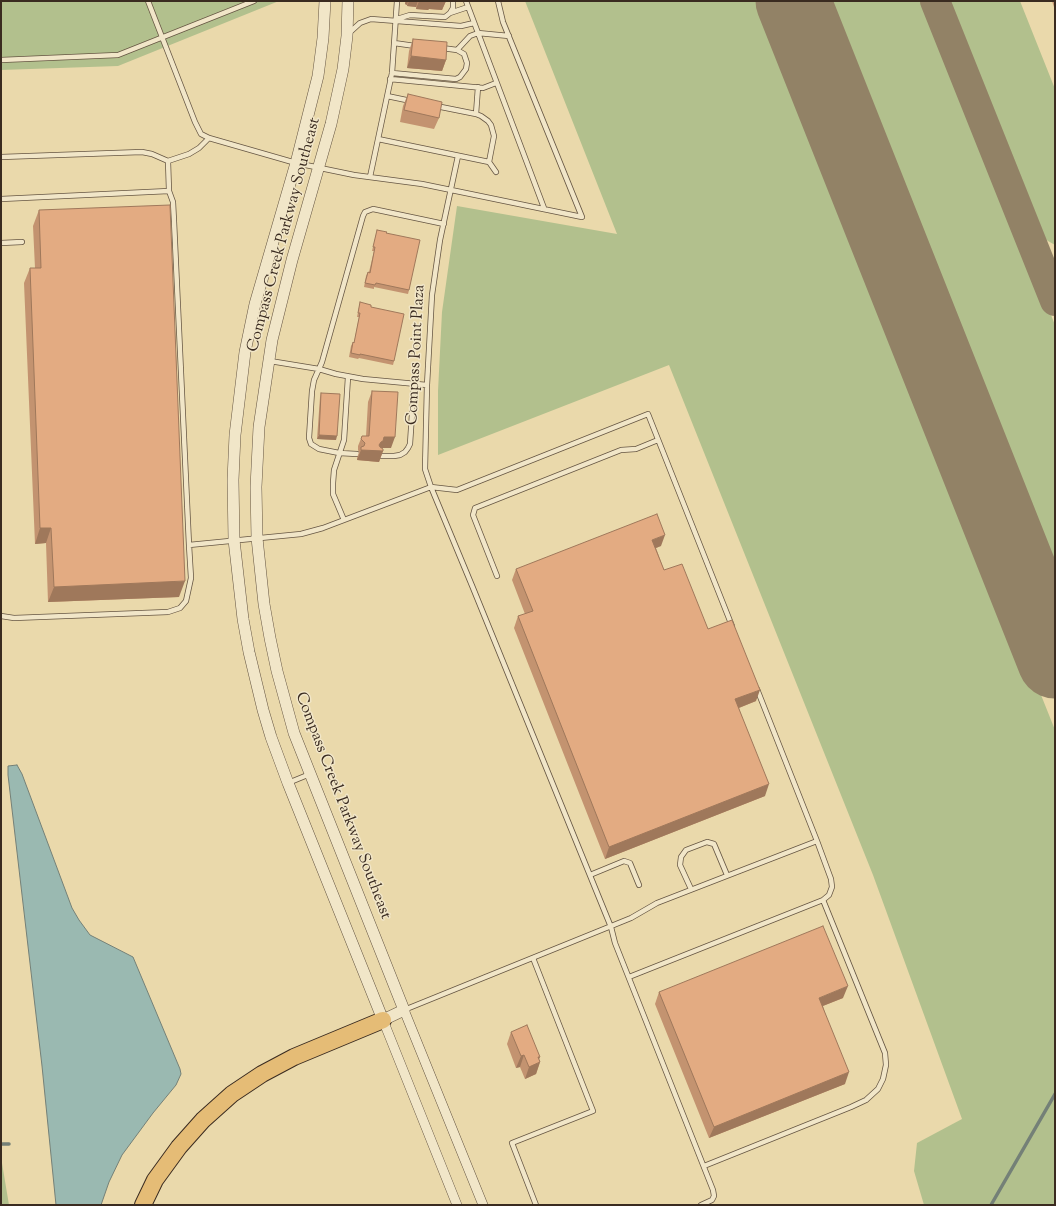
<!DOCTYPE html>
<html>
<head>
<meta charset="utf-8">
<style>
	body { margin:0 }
	#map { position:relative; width:1056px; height:1206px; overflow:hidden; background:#ead9ab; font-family:"Sorts Mill Goudy",serif }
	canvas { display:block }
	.frame { position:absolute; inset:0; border:2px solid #3a2b20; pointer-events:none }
</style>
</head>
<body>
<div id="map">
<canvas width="1056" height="1206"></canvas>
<div class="frame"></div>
</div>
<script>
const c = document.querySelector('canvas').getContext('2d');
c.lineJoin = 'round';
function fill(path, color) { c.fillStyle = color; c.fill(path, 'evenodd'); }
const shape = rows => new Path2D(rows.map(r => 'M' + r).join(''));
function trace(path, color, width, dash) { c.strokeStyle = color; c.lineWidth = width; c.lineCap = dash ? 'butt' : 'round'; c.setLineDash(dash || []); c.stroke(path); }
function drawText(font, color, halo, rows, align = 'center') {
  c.font = font + ' "Sorts Mill Goudy",serif'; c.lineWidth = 3; c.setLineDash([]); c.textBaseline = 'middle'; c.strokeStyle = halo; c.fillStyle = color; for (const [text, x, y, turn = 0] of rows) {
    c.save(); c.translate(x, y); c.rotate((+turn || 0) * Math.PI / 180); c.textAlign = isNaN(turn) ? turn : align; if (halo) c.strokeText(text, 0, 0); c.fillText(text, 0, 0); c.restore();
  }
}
fill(shape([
	[1,1,279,1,118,66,1,70],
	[525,1,764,1,1055,730,1055,1205,924,1205,914,1171,917,1143,962,1119,873,875,669,365,438,455,438,391,442,312,457,206,617,234],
	[819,1,926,1,1055,325,1055,597],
	[945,1,1020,1,1055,89,1055,245,1048,241,1039,234],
	[1,1157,9,1205,1,1205]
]), '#b2c08d');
const water = shape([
	[17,765,22,774,72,908,79,920,90,935,133,957,180,1069,181,1074,176,1085,153,1113,122,1155,109,1182,101,1205,56,1205,42,1066,8,775,8,766,17,765]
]);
fill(water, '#9ab9b1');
trace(water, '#748077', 1);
trace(shape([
	[1,1144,9,1144],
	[991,1205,1055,1094]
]), '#748077', 3.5);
trace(shape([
	[935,1,1055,301]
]), '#928266', 30);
trace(shape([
	[793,1,1055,661]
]), '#928266', 75);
const service = shape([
	[148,1,195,122,201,134,209,138,296,163,354,175,422,184,582,217],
	[466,1,544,208],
	[498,1,503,22,582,217],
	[450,13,468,7],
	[397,19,410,15,445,17,450,13,453,8,453,1],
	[349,33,360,23,371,19,461,26,474,23],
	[394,43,415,46],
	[457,50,470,36,478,33,509,36],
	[1,60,118,55,254,1],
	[392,73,456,79,460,77,466,69,467,63,464,54,457,50,442,48],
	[390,79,483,88,496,83],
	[387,96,411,101],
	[436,106,476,114,481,116,488,121,491,125,494,136,489,162],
	[476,114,478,87],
	[378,139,489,162,496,172],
	[458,156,440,240,432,295,427,385,425,469,431,487,473,588,611,927,615,943,713,1190,714,1196,712,1200,701,1205],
	[1,157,142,152,152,154,168,161,189,154,199,148,209,138],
	[370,177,392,73,397,1],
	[169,191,173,202,174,221,189,545],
	[1,199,169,191,168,161],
	[1,243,22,242],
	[270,361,319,369,336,374,363,379,427,385],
	[357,454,339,453,319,449,311,444,309,438,312,391,314,380,322,362,363,216,365,212,373,209,444,224],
	[379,456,394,456,400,455,405,452,408,448,410,444,414,384],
	[344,520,333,494,333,483,334,470,344,440,348,377],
	[497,576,473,515,475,508,621,450,636,449,658,440],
	[1,616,14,618,168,612,180,608,186,601,191,578,189,545,301,534,323,528,431,487,457,490,648,414,732,626],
	[288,783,310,774],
	[590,875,624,861,630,863,639,885],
	[691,889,680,865,681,857,686,850,707,842,714,844,727,875],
	[533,958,593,1111,512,1143,536,1205],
	[629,977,823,900,829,895,832,887,831,879,817,841],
	[404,1010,631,918,657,903,817,841,757,689],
	[704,1166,851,1107,866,1100,878,1089,883,1079,886,1065,885,1053,823,900]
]);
const minor = shape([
	[404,1010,483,1205],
	[383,1020,457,1205]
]);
const tertiary = shape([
	[325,1,323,38,318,76,296,163,255,304,245,352,235,435,233,480,234,540,243,619,249,652,263,710,271,737,288,783,383,1020,404,1010,294,733,277,671,270,638,264,604,257,538,256,487,259,427,272,340,292,260,331,124,343,69,347,36,348,1]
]);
const motorway = shape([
	[143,1205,155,1180,179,1147,203,1120,232,1094,262,1074,294,1057,383,1020]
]);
trace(service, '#665643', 6);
trace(minor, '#665643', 10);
trace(tertiary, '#665643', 12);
trace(motorway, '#3a2b20', 18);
trace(service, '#f1e6c8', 4.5);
trace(minor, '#f1e6c8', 9);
trace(tertiary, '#f1e6c8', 11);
trace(motorway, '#e5bc76', 16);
fill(shape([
	[405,1,446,1,442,10,429,9,428,10,416,9,416,7,407,6,407,5,405,4],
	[1052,1,1055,1,1055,10],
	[413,39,446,60,442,71,407,68,409,51],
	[408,94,439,118,434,129,400,122,403,106],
	[39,210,179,597,48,602,46,543,35,544,24,283,30,268,35,268,33,226],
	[377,230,386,233,409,290,408,294,374,287,374,289,364,287,366,276,368,272,369,272,374,251,372,251],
	[360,302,371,307,394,361,393,365,359,358,358,359,349,357,351,346,353,342,354,343,359,317,357,317],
	[372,391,391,448,381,448,383,451,379,462,357,460,357,458,359,452,358,450,358,446,362,436,366,436,368,402],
	[321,393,336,440,317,439,320,397],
	[661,546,656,548,664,570,708,629,756,701,739,708,765,796,605,859,514,628,518,616,525,614,512,580,516,569],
	[659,992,843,998,823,1006,845,1084,709,1138,655,1004],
	[511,1032,539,1059,540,1062,536,1074,525,1079,520,1067,516,1068,507,1044]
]), '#c39370');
fill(shape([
	[406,1,408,1,407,5,405,4],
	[409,1,418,1,416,7,407,6],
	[419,1,446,1,442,10,429,9,428,10,416,9],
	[411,56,446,60,442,71,407,68],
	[319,435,337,436,336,440,317,439],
	[384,437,395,437,391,448,381,448,383,451,379,462,357,460,361,450],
	[40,528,51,528,46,543,35,544],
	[665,535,661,546,648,551,652,540],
	[185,581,179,597,48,602,54,587],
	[760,690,756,701,731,711,735,699],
	[769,784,765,796,605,859,609,847],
	[848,986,843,998,815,1009,819,998],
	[524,1055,520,1067,516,1068,521,1056],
	[538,1057,540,1057,537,1064,540,1062,536,1074,525,1079,529,1067],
	[849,1072,845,1084,709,1138,714,1127]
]), '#9f785b');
const building = shape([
	[413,39,447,42,446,60,411,56,413,39],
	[408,94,442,102,439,118,404,110,408,94],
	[170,205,185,581,54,587,51,528,40,528,30,268,41,268,39,210,170,205],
	[377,230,387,232,386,233,420,240,409,290,376,283,375,285,365,283,368,272,370,273,375,247,373,247,377,230],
	[360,302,371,305,371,307,404,314,394,361,360,354,360,355,351,353,353,342,354,343,360,313,358,313,360,302],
	[372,391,398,392,395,437,384,437,383,441,381,442,379,445,380,447,383,449,383,451,361,450,361,447,364,446,365,443,361,439,362,436,369,436,372,391],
	[321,393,340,394,337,436,319,435,321,393],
	[657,514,665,535,652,540,664,570,682,564,708,629,732,620,760,690,735,699,769,784,609,847,518,616,533,611,516,569,657,514],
	[823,926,848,986,819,998,849,1072,714,1127,659,992,823,926],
	[527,1025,540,1057,538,1057,540,1062,529,1067,524,1055,521,1056,511,1032,527,1025]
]);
fill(building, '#e3ab82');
trace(building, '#9f785b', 1);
drawText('16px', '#3a2b20', '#f1e6c8', [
	["Compass Creek Parkway Southeast",285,235,-75],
	["Compass Point Plaza",417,355,-87],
	["Compass Creek Parkway Southeast",342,806,69]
]);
</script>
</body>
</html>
